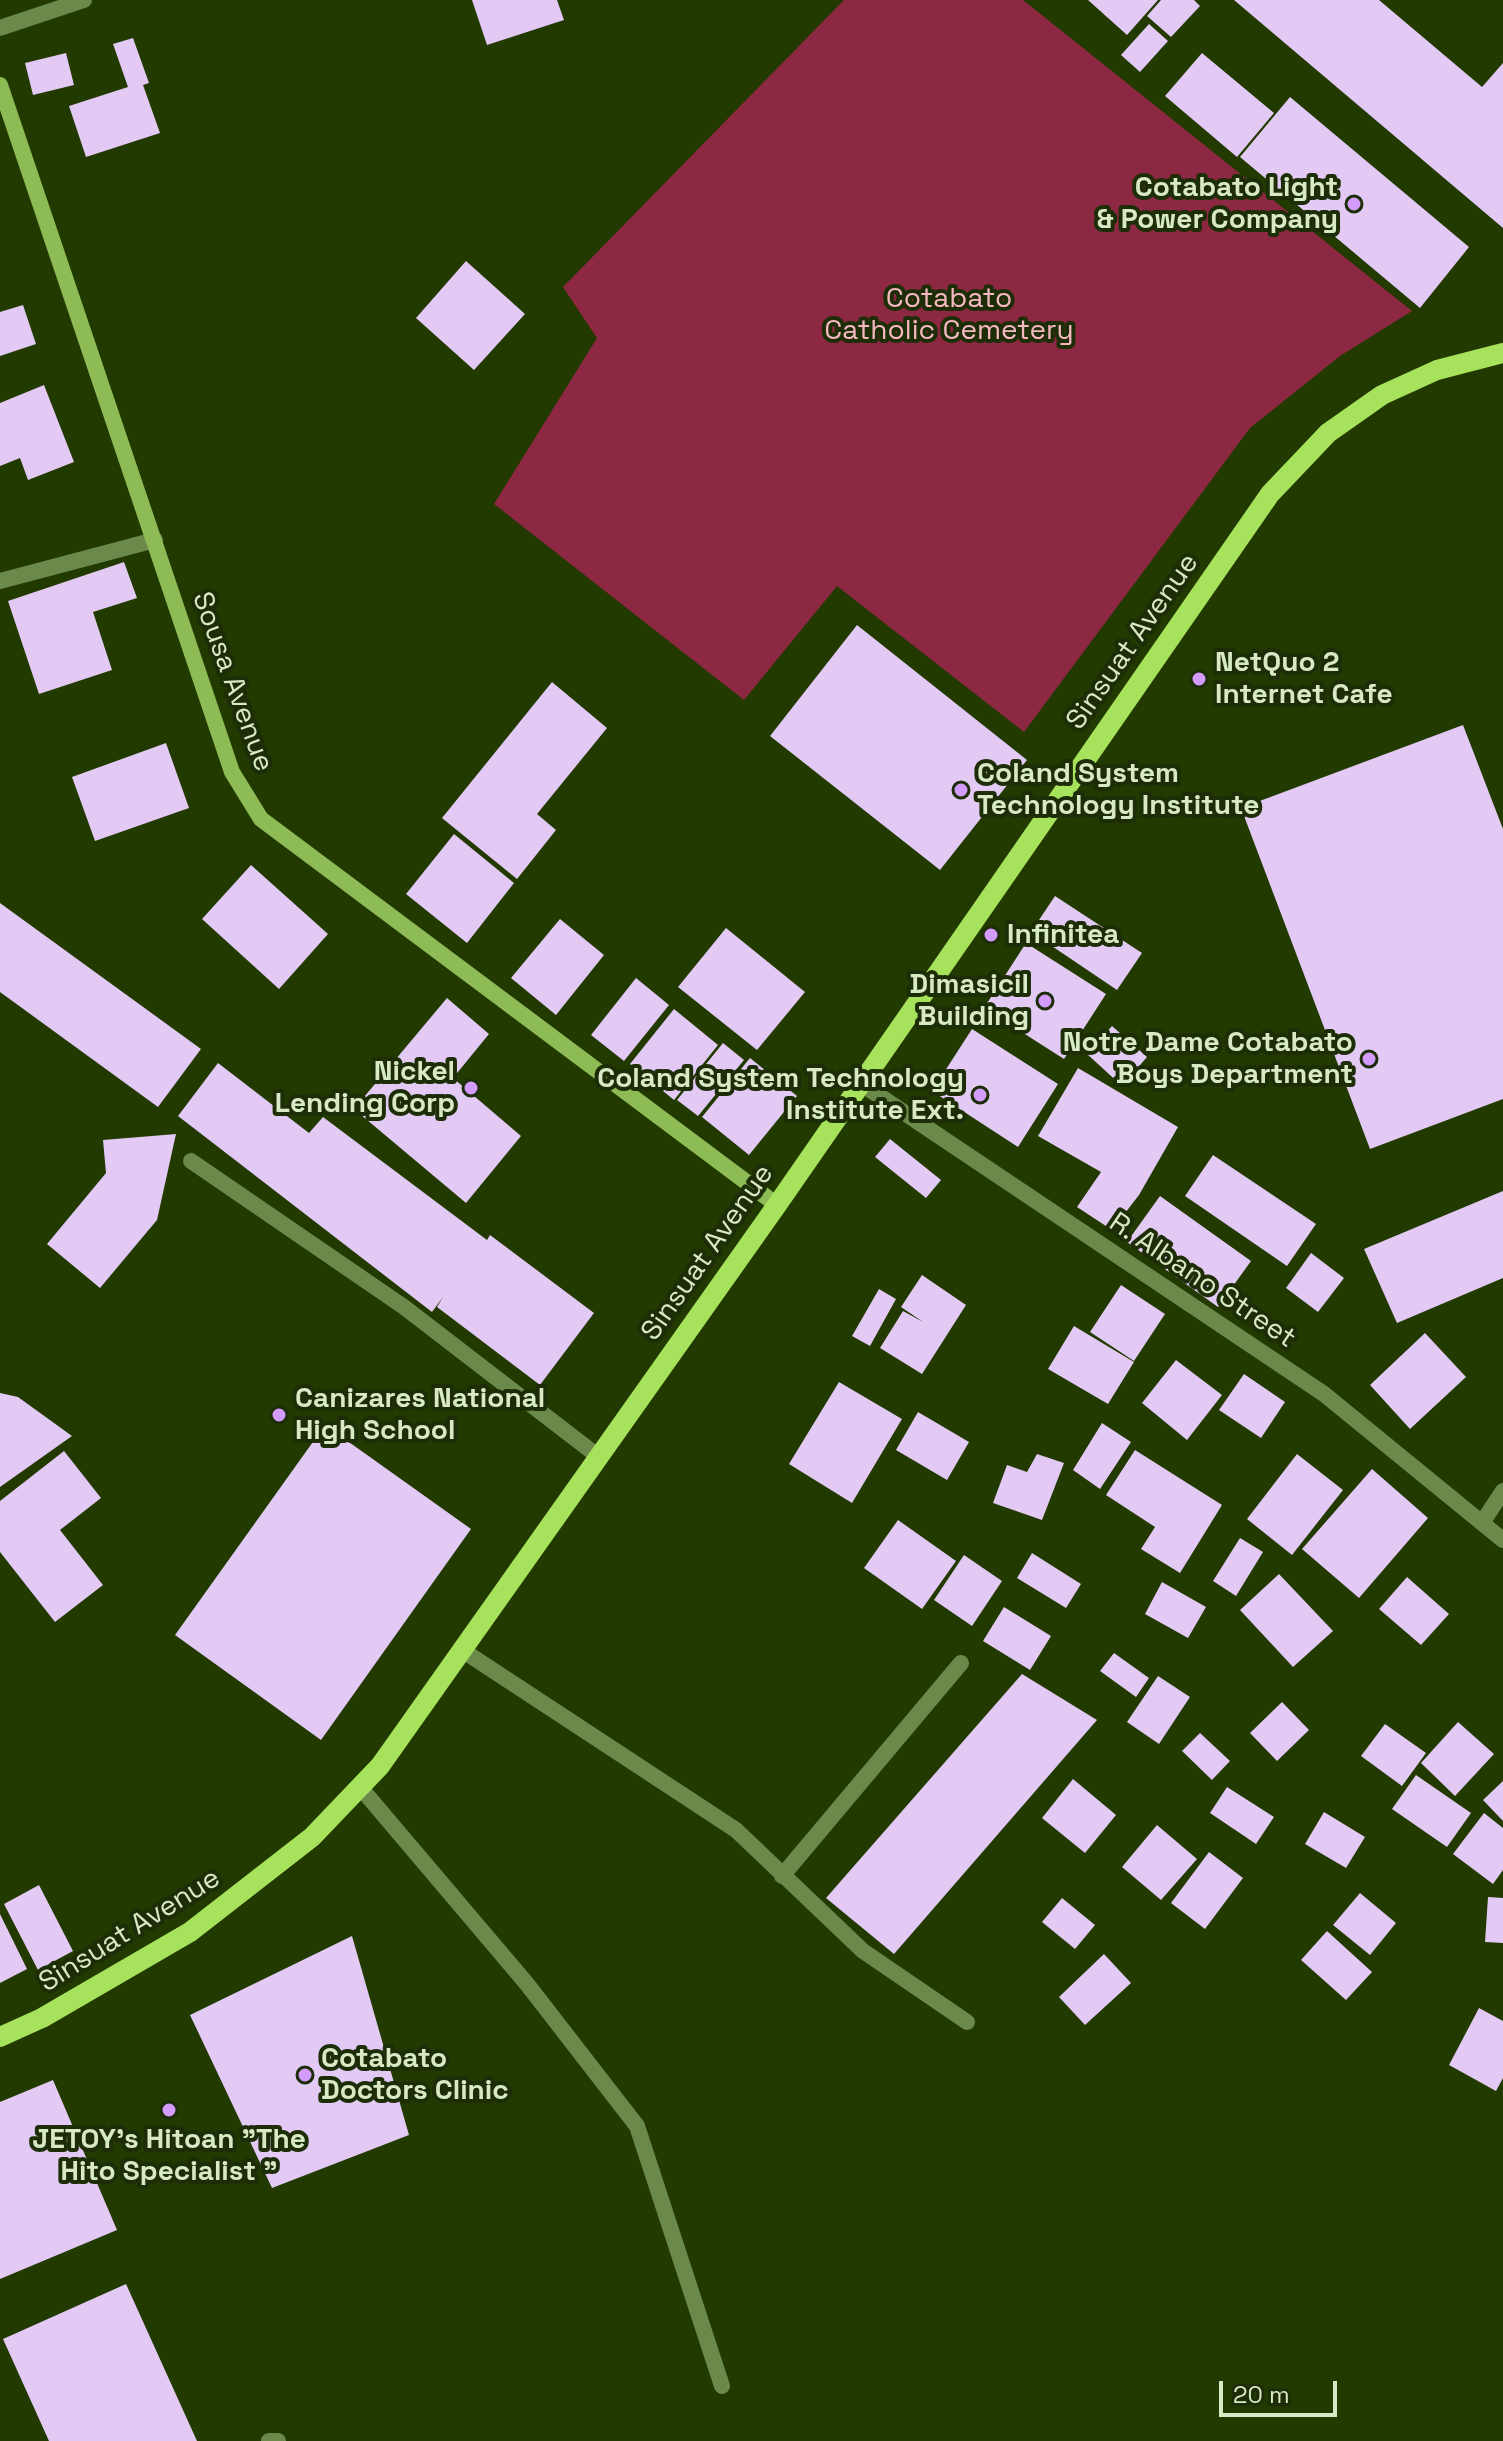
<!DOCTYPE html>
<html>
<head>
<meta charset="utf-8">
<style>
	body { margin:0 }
	#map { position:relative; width:1503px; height:2441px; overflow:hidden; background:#223900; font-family:"Space Grotesk",sans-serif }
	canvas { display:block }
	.scale { position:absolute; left:1219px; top:2381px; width:118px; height:36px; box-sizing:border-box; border:4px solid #d7e9c5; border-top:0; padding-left:10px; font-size:24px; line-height:28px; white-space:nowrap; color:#d7e9c5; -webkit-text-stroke:6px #1d2d07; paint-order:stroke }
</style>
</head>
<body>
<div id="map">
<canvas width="1503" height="2441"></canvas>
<div class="scale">20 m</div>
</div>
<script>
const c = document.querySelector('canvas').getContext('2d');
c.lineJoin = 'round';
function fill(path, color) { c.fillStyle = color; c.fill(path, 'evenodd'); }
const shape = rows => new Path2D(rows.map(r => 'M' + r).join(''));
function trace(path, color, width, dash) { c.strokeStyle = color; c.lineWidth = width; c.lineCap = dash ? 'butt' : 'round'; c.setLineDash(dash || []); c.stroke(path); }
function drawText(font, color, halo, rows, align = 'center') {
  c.font = font + ' "Space Grotesk",sans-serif'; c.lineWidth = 8; c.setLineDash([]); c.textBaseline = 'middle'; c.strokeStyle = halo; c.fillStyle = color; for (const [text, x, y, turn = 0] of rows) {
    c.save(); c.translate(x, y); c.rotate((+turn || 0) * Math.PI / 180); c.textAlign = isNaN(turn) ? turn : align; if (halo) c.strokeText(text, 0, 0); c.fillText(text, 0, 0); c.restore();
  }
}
fill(shape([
	[844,0,1023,0,1412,311,1340,356,1250,428,1024,732,837,586,744,700,494,504,597,338,563,287]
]), '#8c2842');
fill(shape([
	[472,0,557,0,564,20,487,45],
	[1088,0,1158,0,1127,35],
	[1161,0,1194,0,1200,6,1171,37,1147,16],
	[1234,0,1379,0,1482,87,1503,63,1503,228],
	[1149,24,1168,41,1140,72,1121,55],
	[133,38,149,83,143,85,160,133,86,157,69,106,128,87,113,44],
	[66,53,74,85,33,95,25,63],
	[1202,53,1274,113,1237,157,1165,96],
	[1290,97,1469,247,1420,308,1240,157],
	[466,261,525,314,474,370,416,318],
	[23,305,36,344,0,356,0,312],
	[44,385,74,462,28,480,20,458,0,466,0,403],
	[124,562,137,598,93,612,112,670,39,694,8,601],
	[857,625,1027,760,940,870,770,736],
	[552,682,607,728,537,814,556,830,517,879,442,818],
	[1463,725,1503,829,1503,1099,1370,1149,1241,808],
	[166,743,189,808,95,841,72,777],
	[454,834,514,883,467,943,406,894],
	[251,865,328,934,279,989,202,919],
	[1055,896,1142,953,1117,990,1031,932],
	[0,903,201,1049,158,1107,0,992],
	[560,919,604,955,556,1015,511,978],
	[726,928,805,992,757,1050,678,987],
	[1026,943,1106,994,1064,1059,984,1008],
	[636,978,669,1005,624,1061,591,1035],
	[447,998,489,1034,453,1078,521,1136,466,1203,354,1109],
	[674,1009,718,1045,674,1100,630,1064],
	[1112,1026,1147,1057,1122,1086,1087,1054],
	[972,1029,1058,1084,1018,1147,932,1091],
	[723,1043,744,1060,698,1116,677,1100],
	[750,1058,797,1096,749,1155,702,1117],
	[218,1063,309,1133,323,1117,487,1240,490,1235,594,1313,540,1385,437,1307,443,1297,432,1312,178,1116],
	[1078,1068,1178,1127,1139,1195,1112,1230,1077,1207,1101,1172,1038,1136],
	[176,1134,157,1220,100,1288,47,1244,106,1173,103,1140],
	[890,1139,941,1180,926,1198,875,1157],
	[1213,1155,1316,1224,1287,1266,1185,1196],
	[1503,1191,1503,1278,1397,1323,1364,1249],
	[1160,1196,1251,1261,1218,1307,1127,1242],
	[1311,1253,1344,1278,1318,1312,1286,1288],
	[922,1275,966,1305,922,1374,880,1348,903,1311,923,1322,901,1307],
	[1121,1285,1165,1314,1134,1361,1090,1332],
	[879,1289,896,1299,870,1346,852,1336],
	[1074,1326,1134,1362,1108,1404,1048,1369],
	[1425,1333,1466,1377,1410,1429,1370,1385],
	[1176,1360,1222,1395,1187,1440,1142,1403],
	[1244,1374,1285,1402,1261,1438,1219,1410],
	[839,1382,902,1419,852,1503,789,1464],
	[0,1393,18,1397,72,1436,0,1487],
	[918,1412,969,1442,947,1480,896,1450],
	[1102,1423,1131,1442,1100,1489,1073,1470],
	[325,1425,471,1529,321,1740,175,1635],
	[1135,1450,1222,1505,1180,1573,1141,1549,1155,1527,1106,1495],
	[64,1451,101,1498,60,1530,103,1585,55,1622,0,1552,0,1501],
	[1037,1454,1064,1463,1042,1520,993,1503,1007,1465,1027,1472],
	[1297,1454,1343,1490,1292,1555,1247,1519],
	[1372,1469,1428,1518,1359,1598,1302,1549],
	[898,1520,956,1561,922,1609,864,1568],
	[1240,1538,1263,1552,1236,1596,1213,1581],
	[1032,1553,1081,1584,1066,1608,1017,1578],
	[964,1555,1002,1581,972,1626,934,1600],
	[1279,1574,1333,1631,1293,1667,1240,1610],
	[1407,1577,1449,1614,1421,1645,1379,1609],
	[1162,1582,1206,1607,1188,1638,1145,1614],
	[1004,1607,1051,1636,1030,1670,983,1641],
	[1114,1653,1149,1678,1136,1697,1100,1671],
	[1022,1674,1097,1720,894,1954,826,1898],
	[1158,1676,1190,1697,1159,1744,1127,1722],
	[1282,1702,1309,1730,1277,1761,1250,1733],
	[1458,1722,1494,1754,1455,1796,1421,1763],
	[1385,1724,1426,1753,1402,1786,1361,1756],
	[1200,1733,1230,1761,1212,1780,1182,1751],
	[1416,1775,1471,1813,1447,1847,1392,1809],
	[1073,1779,1116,1815,1085,1853,1042,1818],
	[1503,1781,1503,1821,1483,1800],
	[1227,1787,1274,1817,1256,1844,1210,1813],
	[1324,1812,1365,1837,1346,1868,1305,1844],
	[1484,1813,1503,1828,1503,1870,1493,1884,1453,1854],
	[1157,1825,1197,1859,1161,1900,1122,1867],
	[1209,1852,1243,1878,1205,1929,1171,1903],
	[39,1885,73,1951,38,1970,4,1904],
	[1360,1893,1396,1923,1370,1955,1333,1925],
	[1488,1897,1503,1898,1503,1943,1485,1942],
	[1062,1898,1095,1925,1075,1949,1042,1922],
	[0,1914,27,1969,0,1983],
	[1327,1931,1372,1972,1346,2000,1301,1960],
	[352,1936,409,2135,272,2188,190,2015],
	[1104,1954,1131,1983,1085,2025,1059,1997],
	[1479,2008,1503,2021,1503,2078,1496,2091,1449,2065],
	[53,2080,117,2230,0,2279,0,2102],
	[126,2284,197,2441,49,2441,3,2339]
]), '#e2caf5');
trace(shape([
	[191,1161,404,1307,599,1457]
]), '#6c894c', 16);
trace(shape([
	[0,28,84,0],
	[0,581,155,540],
	[860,1083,1324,1394,1503,1540],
	[1482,1523,1503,1491],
	[462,1650,736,1830,863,1951,967,2022],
	[360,1787,527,1984,637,2126,722,2386],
	[782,1876,961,1663],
	[269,2441,278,2441]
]), '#6c894c', 16);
trace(shape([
	[0,85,232,772,261,819,777,1205]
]), '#8dbb56', 16);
trace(shape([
	[0,2037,42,2018,190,1932,312,1837,380,1766,777,1205,1270,494,1328,433,1382,395,1437,370,1503,353]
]), '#a6e25b', 20);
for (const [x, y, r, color] of [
	[1354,204,8,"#d39cfc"],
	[1199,679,8,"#d39cfc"],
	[961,790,8,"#d39cfc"],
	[991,935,8,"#d39cfc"],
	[1045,1001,8,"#d39cfc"],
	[1369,1059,8,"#d39cfc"],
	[471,1088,8,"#d39cfc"],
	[980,1095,8,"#d39cfc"],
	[279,1415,8,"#d39cfc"],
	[305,2075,8,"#d39cfc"],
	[169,2110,8,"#d39cfc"]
]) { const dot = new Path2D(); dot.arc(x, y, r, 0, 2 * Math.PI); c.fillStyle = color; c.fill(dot); trace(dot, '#1d2d07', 3); }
drawText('bold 28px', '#d7e9c5', '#1d2d07', [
	["Cotabato Light",1338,188],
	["& Power Company",1338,220],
	["NetQuo 2",1215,663,"left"],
	["Internet Cafe",1215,695,"left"],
	["Coland System",977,774,"left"],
	["Technology Institute",977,806,"left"],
	["Infinitea",1007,935,"left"],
	["Dimasicil",1029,985],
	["Building",1029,1017],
	["Notre Dame Cotabato",1353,1043],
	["Boys Department",1353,1075],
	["Nickel",455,1072],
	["Lending Corp",455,1104],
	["Coland System Technology",964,1079],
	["Institute Ext.",964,1111],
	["Canizares National",295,1399,"left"],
	["High School",295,1431,"left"],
	["Cotabato",321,2059,"left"],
	["Doctors Clinic",321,2091,"left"],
	["JETOY's Hitoan \"The",169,2140,"center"],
	["Hito Specialist \"",169,2172,"center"]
], 'right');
drawText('28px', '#f6b9c2', '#1d2d07', [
	["Cotabato",949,299],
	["Catholic Cemetery",949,331]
]);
drawText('28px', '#d7e9c5', '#1d2d07', [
	["Sinsuat Avenue",1133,642,-55],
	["Sousa Avenue",232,682,70],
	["Sinsuat Avenue",708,1253,-55],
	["R. Albano Street",1202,1281,34],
	["Sinsuat Avenue",130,1931,-32]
]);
</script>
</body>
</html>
